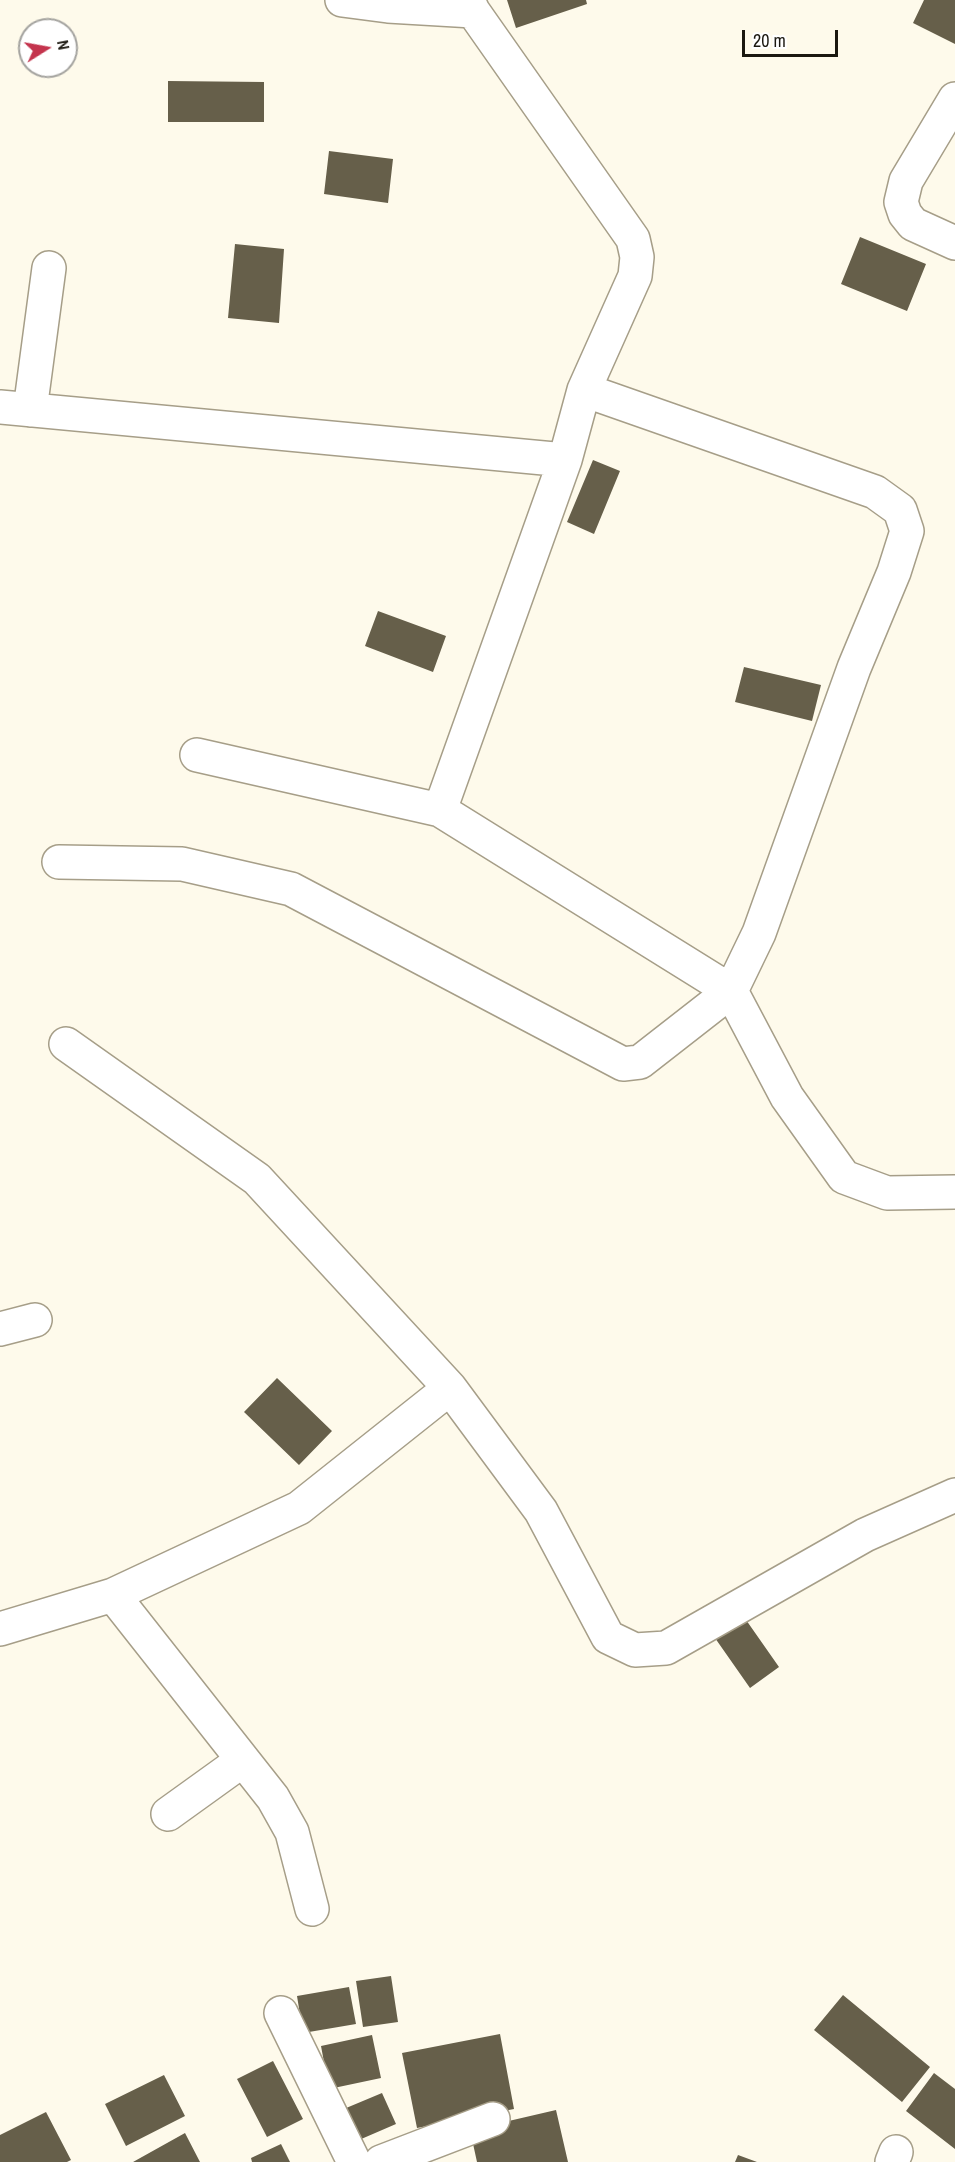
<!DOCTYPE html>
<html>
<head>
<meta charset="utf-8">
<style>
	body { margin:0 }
	#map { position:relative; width:955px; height:2162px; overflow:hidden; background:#fefaeb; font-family:"Archivo Narrow",sans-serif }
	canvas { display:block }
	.north { position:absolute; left:18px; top:18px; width:60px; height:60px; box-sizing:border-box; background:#fff; border:2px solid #a4a39f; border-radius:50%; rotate:79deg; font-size:16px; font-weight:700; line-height:24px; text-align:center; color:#1b1810 }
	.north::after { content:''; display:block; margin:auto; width:21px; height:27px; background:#c4344d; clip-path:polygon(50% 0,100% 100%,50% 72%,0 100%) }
	.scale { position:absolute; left:742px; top:30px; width:96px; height:27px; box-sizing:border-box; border:3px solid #1b1810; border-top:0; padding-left:8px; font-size:18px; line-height:21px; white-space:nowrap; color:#1b1810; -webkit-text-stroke:4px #fff; paint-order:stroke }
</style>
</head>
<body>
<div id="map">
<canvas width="955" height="2162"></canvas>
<div class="north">N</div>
<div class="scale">20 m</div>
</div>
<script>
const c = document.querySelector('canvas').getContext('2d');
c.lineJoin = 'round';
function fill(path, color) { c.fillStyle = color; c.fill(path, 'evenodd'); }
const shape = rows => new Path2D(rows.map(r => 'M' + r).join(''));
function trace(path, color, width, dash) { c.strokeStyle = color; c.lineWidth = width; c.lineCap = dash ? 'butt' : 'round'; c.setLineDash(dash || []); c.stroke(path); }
fill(shape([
	[507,0,586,0,587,4,516,28],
	[924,0,955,0,955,44,913,23],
	[168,81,264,82,264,122,168,122],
	[329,151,393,159,388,203,324,194],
	[860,237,926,264,907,311,841,284],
	[235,244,284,249,279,323,228,318],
	[593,460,620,471,594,534,567,522],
	[378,611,446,636,433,672,365,646],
	[744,667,821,685,812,721,735,702],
	[277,1378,332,1431,299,1465,244,1412],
	[744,1617,779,1667,750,1688,715,1638],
	[391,1976,398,2022,363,2027,356,1981],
	[349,1987,356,2024,303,2033,297,1996],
	[843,1995,930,2067,902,2102,814,2030],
	[500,2034,514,2109,417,2128,402,2053],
	[372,2035,381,2078,329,2089,321,2046],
	[273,2061,303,2119,267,2137,237,2079],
	[934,2073,955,2089,955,2149,906,2111],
	[164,2075,185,2116,126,2146,105,2104],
	[382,2093,396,2124,352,2143,339,2111],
	[556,2110,568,2162,477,2162,470,2130],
	[46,2112,71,2160,67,2162,0,2162,0,2135],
	[185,2133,200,2162,133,2162],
	[281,2144,290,2162,252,2162,251,2158],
	[738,2155,757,2162,735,2162]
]), '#665f4a');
const minor = shape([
	[342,0,388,6,473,11],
	[468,0,473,11,633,239,637,257,635,276,584,390,565,460],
	[955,99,906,181,901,202,905,214,913,224,955,243],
	[0,407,565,460,440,810,731,991,787,1097,844,1177,887,1193,955,1192],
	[30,410,49,268],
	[197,755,440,810],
	[59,862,182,864,291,889,623,1064,640,1062,731,991,759,933,854,668,894,572,907,531,900,510,875,492,584,390],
	[66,1044,257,1179,450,1388,541,1511,608,1637,635,1650,666,1648,865,1535,955,1495],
	[0,1329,35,1320],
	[113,1595,273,1798,292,1832,312,1909],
	[0,1629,113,1595,299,1508,450,1388],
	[168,1814,243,1760],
	[281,2013,354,2162],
	[381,2162,493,2119],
	[892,2162,896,2152]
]);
trace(minor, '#a69e88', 36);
trace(minor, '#fff', 33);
</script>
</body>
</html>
